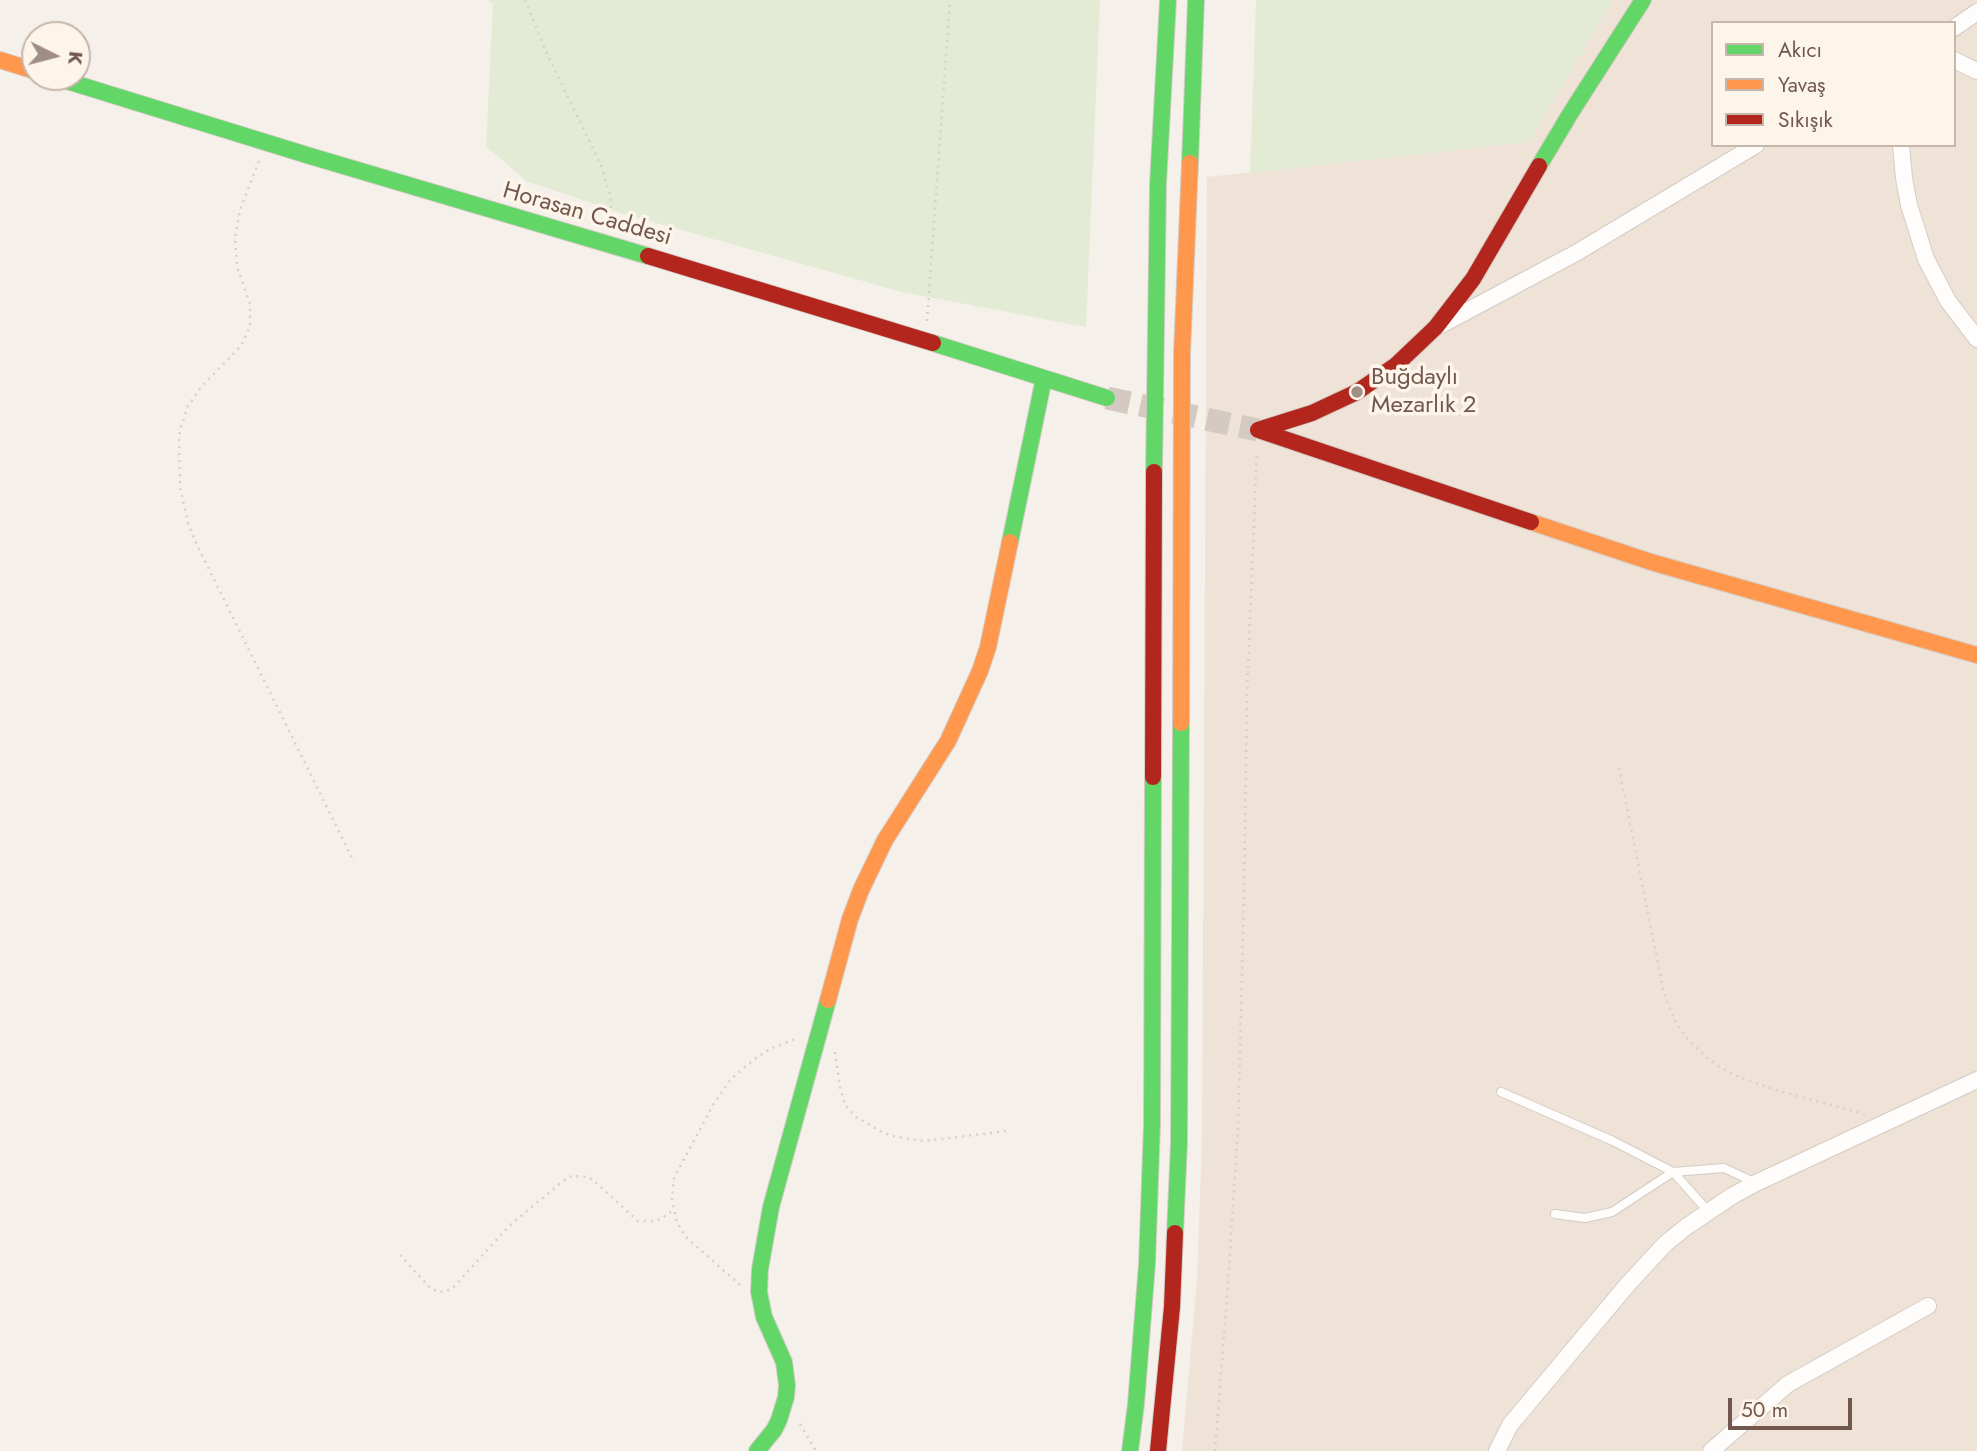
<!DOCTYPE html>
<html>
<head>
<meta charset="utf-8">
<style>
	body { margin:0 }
	#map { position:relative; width:1977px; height:1451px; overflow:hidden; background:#f6f0ea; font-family:Jost,sans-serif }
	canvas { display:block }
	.legend { position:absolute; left:1711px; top:21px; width:245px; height:126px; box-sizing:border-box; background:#fef5ea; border:2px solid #c6b6ab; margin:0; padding:9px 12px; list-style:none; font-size:21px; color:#72574c }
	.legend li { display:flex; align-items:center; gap:14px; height:35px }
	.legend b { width:35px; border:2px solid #c6b6ab }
	.north { position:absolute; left:21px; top:21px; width:70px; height:70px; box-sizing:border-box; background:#fef5ea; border:2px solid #c6b6ab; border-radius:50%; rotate:96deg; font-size:19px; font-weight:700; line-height:28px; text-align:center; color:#72574c }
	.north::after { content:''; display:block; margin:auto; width:24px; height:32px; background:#a08d83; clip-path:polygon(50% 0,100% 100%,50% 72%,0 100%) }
	.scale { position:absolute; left:1728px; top:1398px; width:124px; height:32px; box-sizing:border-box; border:4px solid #72574c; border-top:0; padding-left:9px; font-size:21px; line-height:24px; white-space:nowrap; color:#72574c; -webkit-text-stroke:5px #fef5ea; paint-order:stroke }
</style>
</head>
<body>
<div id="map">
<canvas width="1977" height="1451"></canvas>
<ul class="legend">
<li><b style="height:9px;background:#63d668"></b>Akıcı</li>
<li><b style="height:9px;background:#ff974d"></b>Yavaş</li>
<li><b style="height:9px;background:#b3261e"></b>Sıkışık</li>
</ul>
<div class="north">K</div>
<div class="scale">50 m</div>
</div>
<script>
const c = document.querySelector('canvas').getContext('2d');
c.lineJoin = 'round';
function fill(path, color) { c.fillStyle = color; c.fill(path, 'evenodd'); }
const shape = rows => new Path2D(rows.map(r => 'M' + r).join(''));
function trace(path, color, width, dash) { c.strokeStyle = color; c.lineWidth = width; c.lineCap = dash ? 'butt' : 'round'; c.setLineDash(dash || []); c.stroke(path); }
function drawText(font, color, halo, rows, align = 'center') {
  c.font = font + ' Jost,sans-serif'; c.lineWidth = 7; c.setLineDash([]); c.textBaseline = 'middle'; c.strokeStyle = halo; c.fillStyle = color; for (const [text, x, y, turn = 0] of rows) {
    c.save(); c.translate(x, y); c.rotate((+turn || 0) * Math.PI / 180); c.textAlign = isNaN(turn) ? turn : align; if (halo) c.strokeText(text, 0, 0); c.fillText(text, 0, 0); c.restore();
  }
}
fill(shape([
	[1613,0,1977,0,1977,1451,1182,1451,1197,1279,1202,1141,1207,177,1529,142],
	[1713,23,1954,23,1954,145,1713,145]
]), '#efe2d7');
fill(shape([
	[488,0,1100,0,1086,327,902,292,621,213,526,181,486,146,493,4],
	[1256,0,1613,0,1529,142,1250,173]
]), '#e3ebd5');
trace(shape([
	[1107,398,1258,430]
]), '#d5cac2', 23, [23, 11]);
const lane = shape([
	[1501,1092,1613,1141,1673,1172,1724,1168,1756,1183],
	[1555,1214,1585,1218,1612,1212,1673,1172,1708,1211]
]);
const street = shape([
	[1954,28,1977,12],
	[1954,60,1977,71],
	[1901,145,1904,178,1909,205,1926,259,1948,301,1977,339],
	[1441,325,1576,253,1756,145],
	[1497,1451,1510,1425,1628,1284,1665,1244,1686,1227,1732,1196,1756,1183,1977,1080],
	[1711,1451,1788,1384,1928,1306]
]);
const fast = shape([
	[54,77,310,156,648,256],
	[1190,163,1196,0],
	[1539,166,1570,114,1643,0],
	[933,343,1107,398],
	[1154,472,1158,184,1168,0],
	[1010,542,1044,378],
	[1175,1233,1179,1143,1181,723],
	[757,1451,774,1430,779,1420,786,1397,787,1385,784,1362,764,1317,759,1292,760,1269,771,1207,828,1000],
	[1130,1451,1136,1404,1147,1264,1152,1124,1153,777]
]);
const slow = shape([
	[0,60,35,71],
	[1531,522,1651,562,1977,655],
	[1181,723,1182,353,1190,163],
	[828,1000,850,919,861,890,885,840,948,741,980,671,988,647,1010,542]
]);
const jam = shape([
	[648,256,933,343],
	[1258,430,1531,522],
	[1258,430,1312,413,1357,392,1396,365,1436,327,1473,279,1539,166],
	[1153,777,1154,472],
	[1158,1451,1172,1307,1175,1233]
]);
trace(lane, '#d3ccc5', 10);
trace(street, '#d3ccc5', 18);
trace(fast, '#d4ccc6', 18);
trace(slow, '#d4ccc6', 18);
trace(jam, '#d4ccc6', 18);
trace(shape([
	[525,0,548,56,601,165,610,195,613,227],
	[259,161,240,210,235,238,237,267,250,304,250,326,241,346,201,387,188,406,180,430,179,443,180,487,188,523,196,543,354,862],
	[927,321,950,0],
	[1619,768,1664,994,1676,1023,1685,1036,1706,1057,1718,1066,1741,1078,1779,1091,1864,1114],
	[835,1052,840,1087,845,1105,856,1117,882,1132,896,1137,925,1141,1007,1131],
	[400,1255,431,1289,440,1292,452,1289,509,1226,568,1177,574,1176,588,1177,594,1181,638,1221,653,1221,661,1219,673,1210],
	[740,1285,686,1237,680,1228,676,1219,672,1199,674,1178,713,1105,731,1079,756,1058,770,1049,795,1039],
	[800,1424,816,1451],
	[1215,1451,1227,1297,1238,1129,1244,893,1247,692,1257,451]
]), '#d6cfcb', 2.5, [2, 5]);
trace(lane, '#fefdfc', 8);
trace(street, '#fefdfc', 16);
trace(fast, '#63d668', 16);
trace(slow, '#ff974d', 16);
trace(jam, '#b3261e', 16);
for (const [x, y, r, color] of [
	[1357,392,7,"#a08d83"]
]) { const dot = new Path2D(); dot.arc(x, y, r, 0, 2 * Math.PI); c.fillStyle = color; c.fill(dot); trace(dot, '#fef5ea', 2.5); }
drawText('24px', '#72574c', '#fef5ea', [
	["Horasan Caddesi",587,215,16]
]);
drawText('24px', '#72574c', '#fef5ea', [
	["Buğdaylı",1371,378],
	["Mezarlık 2",1371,406]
], 'left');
</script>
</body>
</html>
